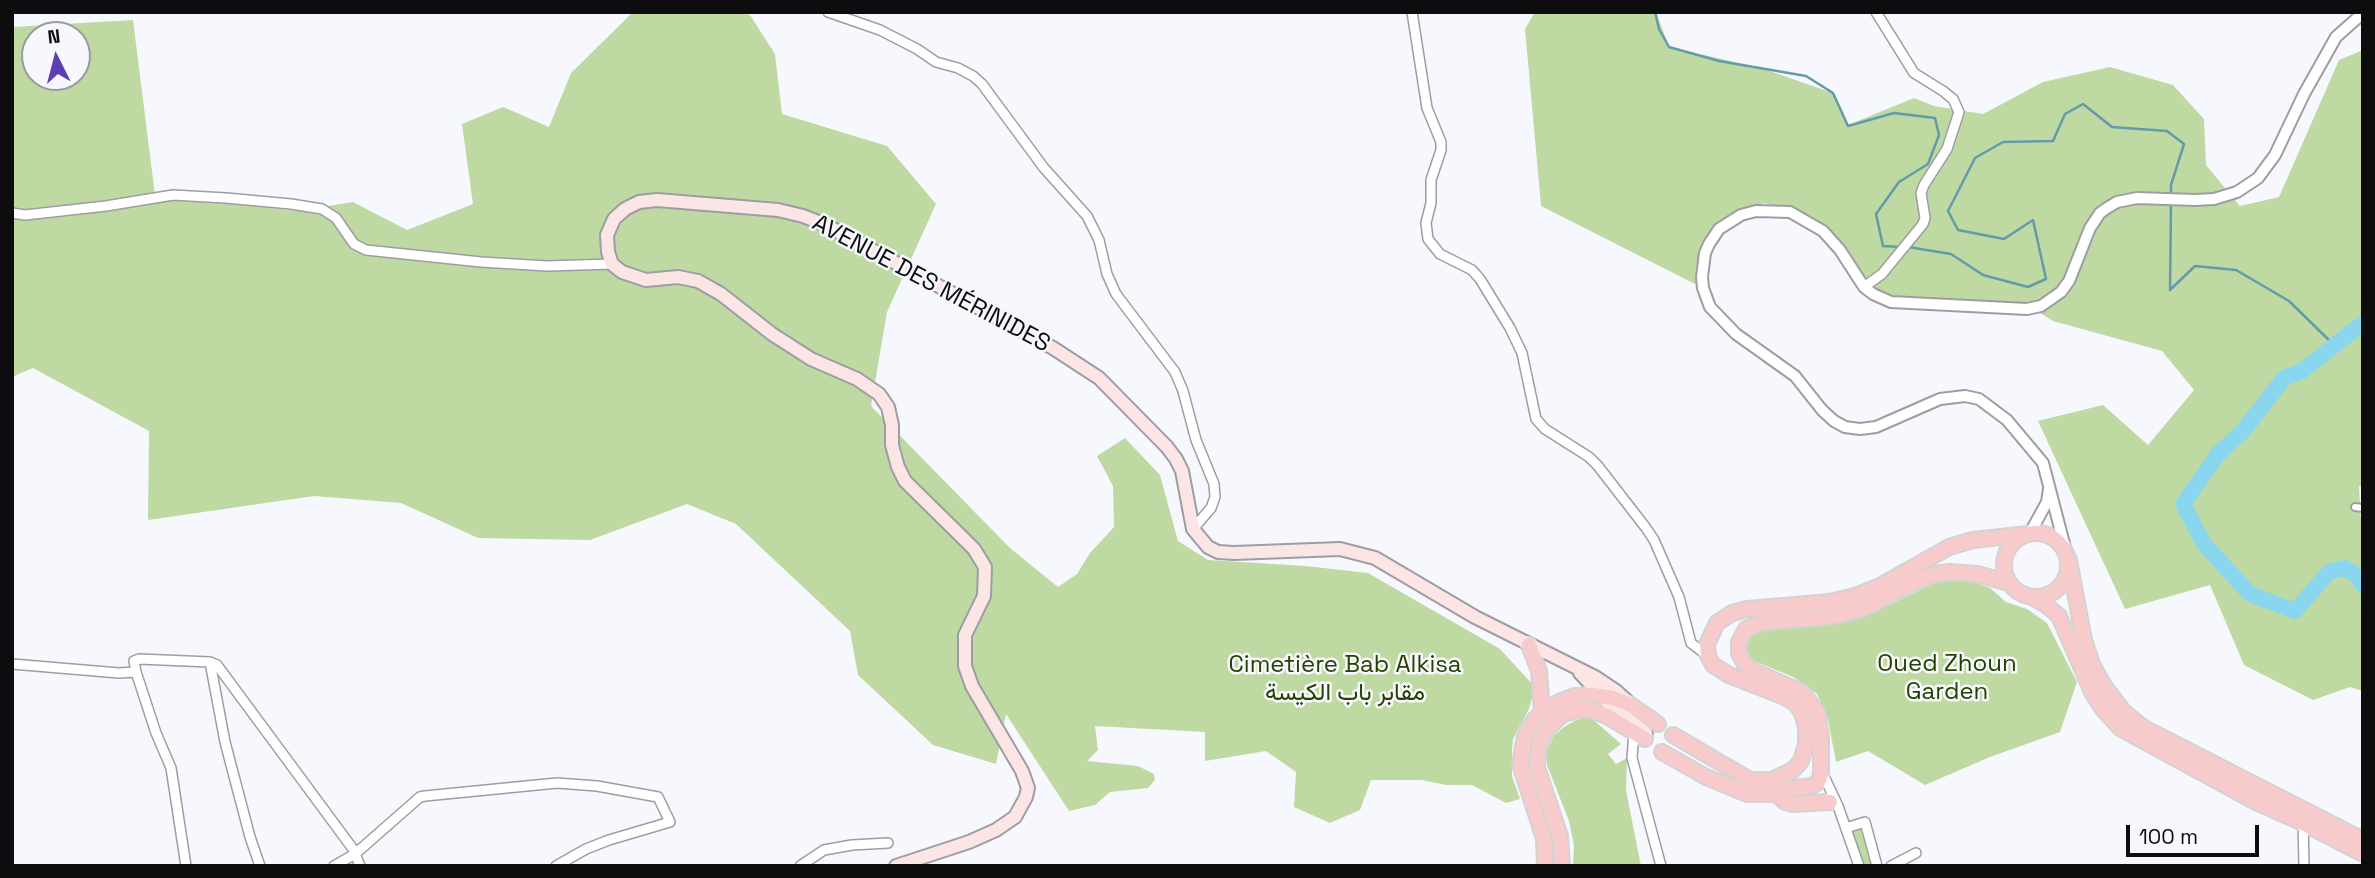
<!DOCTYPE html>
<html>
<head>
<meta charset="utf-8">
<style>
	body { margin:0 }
	#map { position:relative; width:2375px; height:878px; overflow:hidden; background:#f7f8fd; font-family:"Space Grotesk",sans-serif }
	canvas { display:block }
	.frame { position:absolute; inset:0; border:14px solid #0d0d0f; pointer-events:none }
	.north { position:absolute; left:21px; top:21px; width:70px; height:70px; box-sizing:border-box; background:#f7f8fd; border:2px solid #999a9e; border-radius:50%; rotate:354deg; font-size:19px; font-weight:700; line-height:28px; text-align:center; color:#0d0d0f }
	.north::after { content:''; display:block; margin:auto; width:24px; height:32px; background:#5d3eb6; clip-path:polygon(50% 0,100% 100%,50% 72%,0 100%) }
	.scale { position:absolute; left:2126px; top:825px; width:133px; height:32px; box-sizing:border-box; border:4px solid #0d0d0f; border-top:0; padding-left:9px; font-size:21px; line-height:24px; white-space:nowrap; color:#0d0d0f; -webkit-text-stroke:5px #f7f8fd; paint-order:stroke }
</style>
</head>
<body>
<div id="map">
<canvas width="2375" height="878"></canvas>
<div class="frame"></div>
<div class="north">N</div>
<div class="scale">100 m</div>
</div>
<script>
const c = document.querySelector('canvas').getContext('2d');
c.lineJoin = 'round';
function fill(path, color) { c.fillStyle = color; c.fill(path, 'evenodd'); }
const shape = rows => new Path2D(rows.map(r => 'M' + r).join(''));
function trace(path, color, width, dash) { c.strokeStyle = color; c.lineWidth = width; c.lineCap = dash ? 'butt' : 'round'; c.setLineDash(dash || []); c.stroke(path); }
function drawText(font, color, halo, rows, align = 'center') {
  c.font = font + ' "Space Grotesk",Vazirmatn,sans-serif'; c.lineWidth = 5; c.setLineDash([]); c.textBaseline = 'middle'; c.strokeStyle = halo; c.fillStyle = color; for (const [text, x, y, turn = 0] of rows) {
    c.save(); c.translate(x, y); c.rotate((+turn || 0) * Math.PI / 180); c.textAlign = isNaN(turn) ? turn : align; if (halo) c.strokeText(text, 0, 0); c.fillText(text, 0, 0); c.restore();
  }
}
fill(shape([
	[633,12,735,12,750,15,775,54,782,114,887,146,936,204,887,312,871,406,1010,548,1058,587,1077,574,1090,553,1114,527,1113,486,1097,456,1125,438,1160,475,1178,541,1208,560,1306,566,1368,573,1500,649,1535,687,1529,709,1513,739,1512,750,1512,776,1520,799,1506,803,1472,785,1446,785,1422,780,1371,780,1360,810,1330,823,1294,807,1296,772,1266,751,1205,761,1205,732,1095,726,1098,750,1087,761,1138,766,1154,774,1155,780,1148,788,1110,792,1095,805,1069,811,1006,714,996,764,933,745,858,675,850,631,736,524,687,504,590,540,478,538,401,503,314,496,148,520,149,431,33,368,12,377,12,27,133,20,155,195,298,211,353,202,407,230,473,204,462,124,503,107,549,127,571,73],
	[35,35,77,35,77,77,35,77],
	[1535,12,1656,12,1669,47,1761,68,1833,93,1848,125,1914,98,1934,106,1983,114,2043,82,2110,67,2173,85,2204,119,2206,165,2240,206,2279,197,2339,60,2363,50,2363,486,2359,486,2363,558,2363,691,2350,687,2313,700,2244,665,2210,585,2125,609,2038,421,2103,405,2148,445,2194,390,2162,351,2053,321,2029,306,1901,303,1854,275,1818,226,1764,203,1716,227,1701,287,1541,206,1525,29],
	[1950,581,1972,581,1990,588,2006,602,2027,609,2047,623,2077,682,2060,732,1990,757,1925,785,1868,751,1836,762,1828,720,1817,694,1793,677,1752,660,1743,644,1755,632,1850,621,1885,607,1931,584],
	[1590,717,1621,744,1608,754,1616,764,1627,758,1626,790,1641,866,1573,866,1574,846,1569,821,1547,765,1547,750,1553,736,1564,727,1576,720],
	[1865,822,1878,866,1860,866,1848,828]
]), '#bedaa2');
trace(shape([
	[1655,12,1659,29,1669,47,1719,61,1806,76,1833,93,1848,126,1894,113,1935,118,1939,135,1928,164,1899,182,1876,214,1883,246,1901,247],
	[2171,202,2170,290,2195,266,2236,270,2289,301,2335,346],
	[1908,247,1951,254,1983,275,2028,287,2046,279,2033,220,2004,239,1958,230,1948,211,1975,158,2003,142,2053,141,2065,114,2083,104,2112,127,2167,131,2184,144,2171,185,2171,195]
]), '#649aab', 2.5);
trace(shape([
	[2363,323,2302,371,2284,378,2243,431,2218,454,2183,504,2204,544,2250,594,2295,611,2329,572,2345,568,2355,574,2363,585]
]), '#8ad6ee', 16);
const pedestrian = shape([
	[2355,507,2363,508]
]);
const minor = shape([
	[828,12,880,30,917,49,936,62,958,68,973,76,982,84,1044,168,1087,216,1099,240,1107,274,1116,294,1175,372,1183,391,1196,440,1214,484,1215,497,1211,508,1193,529],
	[1412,12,1427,108,1441,142,1441,150,1431,180,1431,203,1426,223,1428,239,1440,254,1472,270,1480,279,1510,328,1522,353,1536,419,1545,429,1589,457,1598,466,1646,528,1654,540,1679,597,1691,643,1708,656],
	[12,213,25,215,106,206,173,195,226,198,291,204,322,209,336,218,354,244,366,250,481,262,547,266,612,264],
	[1864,287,1882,274,1923,224,1925,218,1921,193,1924,185,1947,149,1959,112,1953,99,1943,91,1914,73,1876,12],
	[210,662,225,742,250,837,260,866],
	[12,664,119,673,136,672],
	[1634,733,1632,758,1661,866],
	[1821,770,1838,806,1859,866],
	[2303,820,2304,866],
	[1846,828,1865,822,1877,866],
	[186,866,171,768,156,733,136,672,134,661,139,659,210,662,217,665,353,849,360,866],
	[334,866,355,854,420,797,425,796,557,783,597,786,658,797,670,822,609,840,586,849,556,866],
	[800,866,824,850,852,845,888,843],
	[1891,866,1916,853]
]);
const tertiary = shape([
	[2030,533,2047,502,2049,489],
	[2067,555,2043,463,2007,420,1979,399,1965,396,1940,399,1876,427,1860,429,1845,427,1834,421,1822,410,1795,376,1736,334,1710,307,1703,288,1702,277,1705,253,1709,244,1719,229,1741,215,1756,211,1790,212,1823,231,1840,250,1864,287,1873,294,1891,302,2027,309,2041,306,2061,292,2069,281,2090,228,2100,213,2107,208,2117,202,2137,198,2195,200,2214,199,2237,192,2258,178,2275,155,2304,94,2336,37,2363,13]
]);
const secondary = shape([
	[1580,673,1611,706,1646,733],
	[896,866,969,842,996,830,1015,817,1026,797,1028,788,1022,771,972,686,965,666,965,635,984,596,985,567,974,549,905,481,898,467,892,445,892,425,888,407,879,394,857,379,811,359,772,334,721,294,698,281,678,277,646,280,622,272,612,264,608,252,607,235,614,219,625,209,639,202,657,200,778,210,803,216,826,225,1053,348,1099,378,1167,447,1176,459,1182,471,1193,529,1208,547,1218,552,1234,553,1340,549,1375,558,1475,617,1595,677,1616,691,1628,702]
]);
const primary = shape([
	'2004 565a32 32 0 1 1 64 0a32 32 0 1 1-64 0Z',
	[2069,560,2084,640,2092,664,2104,686,2124,712,2144,728,2363,840],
	[2032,597,2046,605,2059,616,2092,692,2102,708,2120,728,2256,802,2303,823,2363,854],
	[1529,645,1539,671,1542,712],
	[1673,735,1750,780,1772,780,1793,770,1801,761,1806,744,1806,727,1802,713,1796,704,1785,697,1729,675,1713,665,1708,656,1707,644,1717,623,1732,613,1747,609,1830,602,1855,596,1878,587,1949,547,1973,540,2028,534],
	[1662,752,1706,777,1747,794,1776,794,1794,788,1812,786,1818,782,1821,775,1821,737,1817,712,1803,693,1756,672,1744,663,1739,653,1739,642,1746,629,1764,622,1828,617,1860,610,1914,582,1935,574,1950,572,1977,574,2009,583],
	[1776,794,1785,802,1793,804,1830,802],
	[1545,866,1544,839,1520,764,1525,736,1534,720,1542,712,1559,702,1575,696,1593,695,1613,698,1631,705,1658,724],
	[1562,866,1560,836,1537,767,1539,745,1545,731,1563,714,1578,710,1591,710,1607,716,1645,739]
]);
trace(pedestrian, '#9d9da3', 10);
trace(minor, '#9d9da3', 12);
trace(tertiary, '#9d9da3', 14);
trace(secondary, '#9d9da3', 16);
trace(primary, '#d3d3d4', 18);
trace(pedestrian, '#fff', 6);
trace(minor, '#fff', 9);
trace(tertiary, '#fff', 10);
trace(secondary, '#fbe5e5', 12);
trace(primary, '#f7cbcb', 14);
drawText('24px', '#0d0d0f', '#f7f8fd', [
	["AVENUE DES MÉRINIDES",931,284,28]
]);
drawText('24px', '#283f00', '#f7f8fd', [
	["Oued Zhoun",1947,664],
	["Garden",1947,692],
	["Cimetière Bab Alkisa",1345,665],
	["مقابر باب الكيسة",1345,693]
]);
</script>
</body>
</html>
